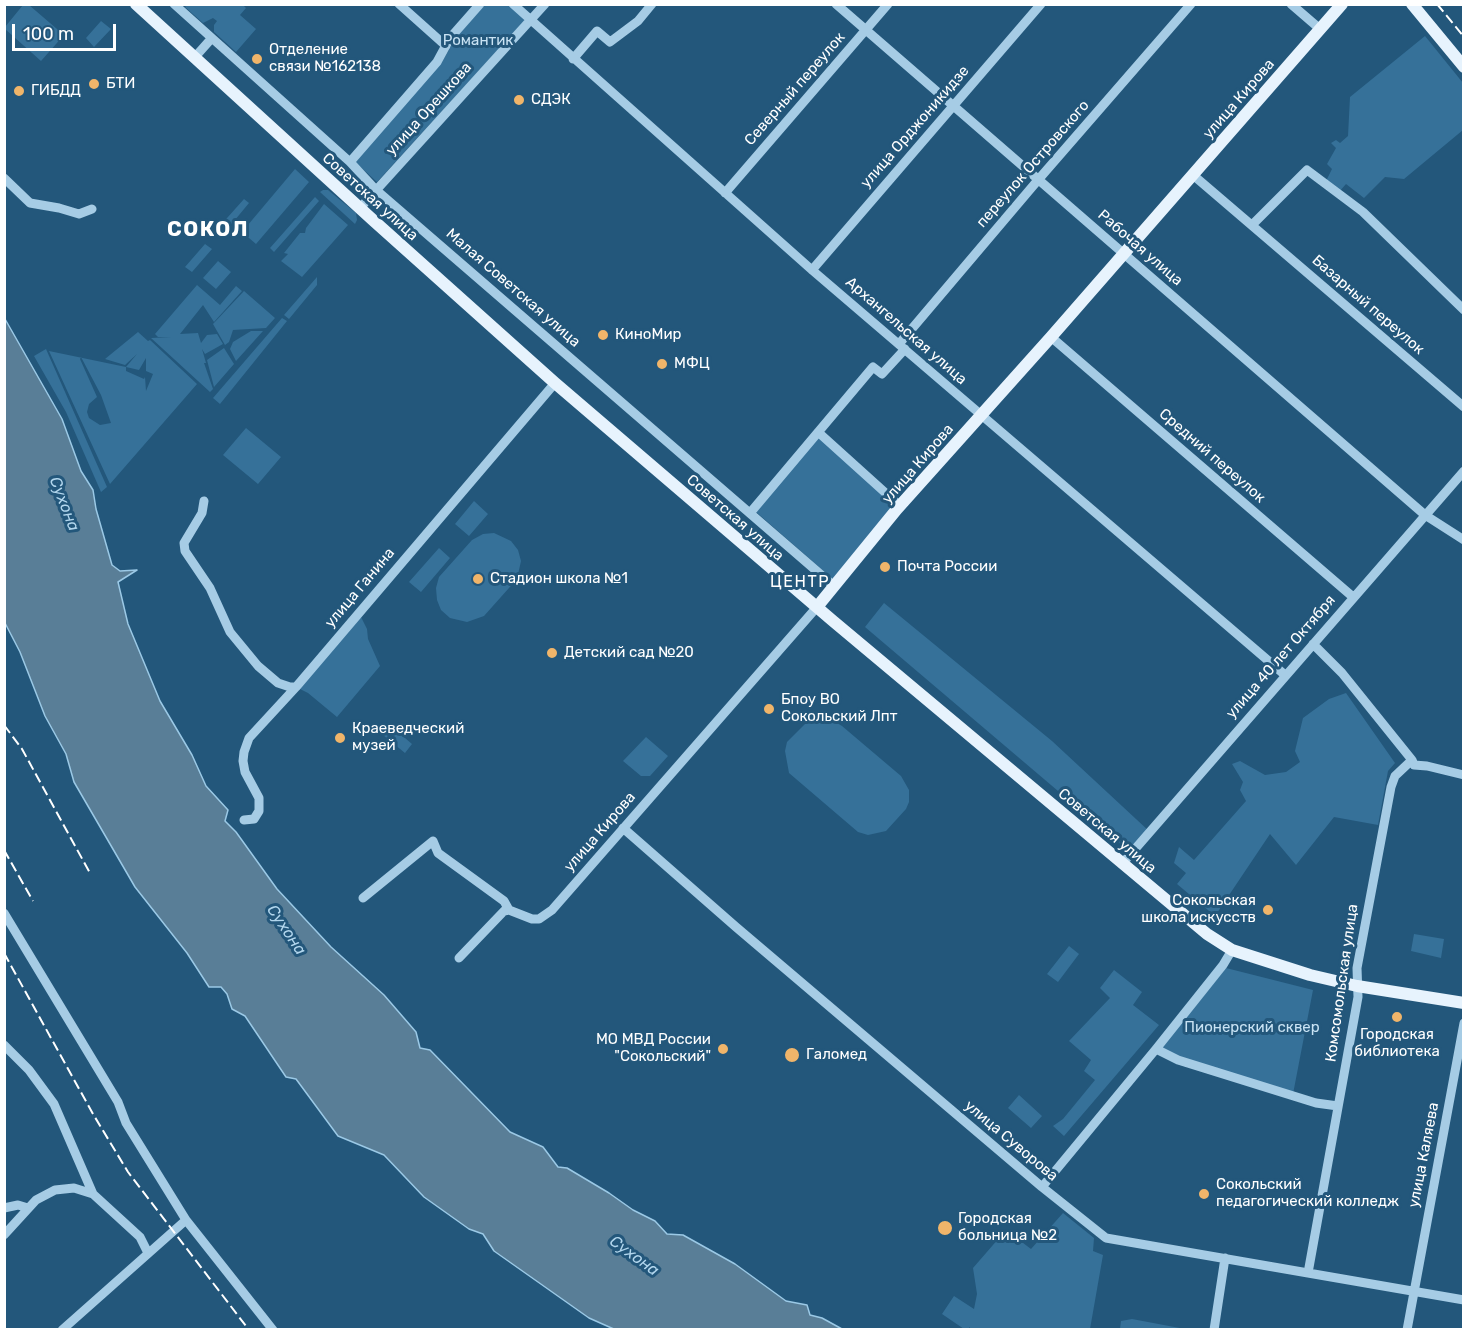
<!DOCTYPE html>
<html>
<head>
<meta charset="utf-8">
<style>
	body { margin:0 }
	#map { position:relative; width:1468px; height:1334px; overflow:hidden; background:#23577b; font-family:Rubik,sans-serif }
	canvas { display:block }
	.frame { position:absolute; inset:0; border:6px solid #fff; pointer-events:none }
	.scale { position:absolute; left:12px; top:24px; width:104px; height:27px; box-sizing:border-box; border:3px solid #fff; border-top:0; padding-left:8px; font-size:18px; line-height:21px; white-space:nowrap; color:#fff; -webkit-text-stroke:4px #23577b; paint-order:stroke }
</style>
</head>
<body>
<div id="map">
<canvas width="1468" height="1334"></canvas>
<div class="frame"></div>
<div class="scale">100 m</div>
</div>
<script>
const c = document.querySelector('canvas').getContext('2d');
c.lineJoin = 'round';
function fill(path, color) { c.fillStyle = color; c.fill(path, 'evenodd'); }
const shape = rows => new Path2D(rows.map(r => 'M' + r).join(''));
function trace(path, color, width, dash) { c.strokeStyle = color; c.lineWidth = width; c.lineCap = dash ? 'butt' : 'round'; c.setLineDash(dash || []); c.stroke(path); }
function drawText(font, color, halo, rows, align = 'center') {
  c.font = font + ' Rubik,sans-serif'; c.lineWidth = 6; c.setLineDash([]); c.textBaseline = 'middle'; c.strokeStyle = halo; c.fillStyle = color; for (const [text, x, y, turn = 0] of rows) {
    c.save(); c.translate(x, y); c.rotate((+turn || 0) * Math.PI / 180); c.textAlign = isNaN(turn) ? turn : align; if (halo) c.strokeText(text, 0, 0); c.fillText(text, 0, 0); c.restore();
  }
}
fill(shape([
	[23,5,29,5,64,35,41,61,5,29,5,27],
	[187,5,243,5,246,8,240,15,256,29,236,52,214,32,214,25,217,21,213,18,203,23,185,7],
	[485,5,510,5,526,19,377,182,355,162,442,62,458,34],
	[101,21,111,29,94,47,86,38],
	[1425,36,1463,83,1463,130,1404,179,1385,177,1364,198,1346,184,1339,192,1326,181,1332,169,1327,164,1336,148,1331,143,1336,140,1340,143,1348,136,1350,97],
	[295,169,309,182,256,244,242,232],
	[323,190,328,190,356,213,357,220,355,224,320,192],
	[315,197,319,201,274,252,270,248],
	[244,199,249,203,225,232,219,227],
	[324,204,348,225,302,277,281,261,288,254,284,253,300,233,305,233,306,228],
	[205,244,212,249,192,272,185,267],
	[218,261,231,272,216,289,203,278],
	[317,277,317,285,289,319,284,315],
	[197,285,220,305,236,286,242,291,214,322,203,305,180,334,198,333,201,343,207,335,217,334,223,344,205,354,202,349,206,363,204,363,213,389,210,392,151,338,171,337,158,337,155,334],
	[244,291,275,318,266,328,233,330,229,342,225,345,213,324],
	[282,318,287,321,220,404,213,398],
	[251,331,263,331,236,361,230,349,233,342],
	[138,332,148,341,150,340,197,384,110,484,49,351,126,367,137,354,125,365,105,359],
	[81,357,101,395,111,423,100,425,89,418,87,412,89,404,97,397,80,359],
	[146,358,146,371,153,374,146,391,145,377,144,379,126,371,126,367,139,370],
	[224,348,234,364,214,387,207,360],
	[46,349,107,487,101,492,66,412,34,356],
	[246,428,281,457,258,484,223,455],
	[819,436,895,506,834,580,755,511],
	[474,501,488,514,469,536,455,524],
	[494,533,511,541,518,550,521,561,517,579,484,616,467,622,450,618,441,610,437,600,436,588,439,577,472,540,483,534],
	[439,548,450,558,421,592,409,582],
	[884,603,1052,741,1150,832,1131,853,865,627],
	[359,613,367,629,368,639,380,666,337,717,308,693,296,687],
	[1346,693,1395,763,1388,771,1378,825,1334,817,1296,865,1270,834,1215,916,1177,884,1186,873,1174,863,1179,847,1194,860,1246,801,1240,790,1243,782,1232,764,1240,761,1265,775,1286,772,1300,762,1295,751,1303,718,1329,699],
	[819,719,832,720,842,726,901,776,909,790,909,802,906,809,886,831,868,835,858,832,789,773,785,751,787,742,805,724],
	[391,726,412,744,405,753,383,735],
	[646,737,668,756,650,776,641,776,623,761],
	[1414,934,1444,939,1441,958,1411,951],
	[1069,946,1079,954,1058,982,1047,974],
	[1226,968,1313,990,1293,1094,1179,1058,1161,1048],
	[1114,970,1142,992,1133,1005,1159,1025,1064,1136,1053,1126,1063,1119,1095,1080,1084,1071,1091,1060,1069,1041,1110,998,1100,988],
	[1019,1095,1042,1116,1031,1128,1008,1108],
	[1063,1213,1094,1238,1093,1251,1103,1255,1090,1329,970,1330,970,1327,968,1329,964,1329,942,1314,954,1296,974,1309,977,1294,973,1268,1006,1230,1031,1249],
	[1132,1319,1185,1329,1120,1329,1121,1321]
]), '#367199');
const water = shape([
	[5,319,62,419,81,471,93,490,96,509,112,565,120,571,137,570,118,582,128,624,160,701,192,755,206,786,228,810,225,821,236,832,277,889,331,947,384,995,416,1032,420,1048,430,1050,510,1132,543,1147,558,1167,567,1168,609,1193,633,1210,655,1221,667,1234,683,1235,735,1264,786,1301,807,1305,810,1315,822,1318,842,1329,616,1330,589,1318,494,1251,483,1234,469,1229,424,1197,384,1155,338,1136,296,1079,286,1077,245,1016,232,1009,227,994,221,987,209,987,187,953,135,887,74,782,66,754,45,716,20,652,5,623,5,319]
]);
fill(water, '#597e97');
trace(water, '#9bc9e6', 1.5);
trace(shape([
	[174,4,350,162,376,190,834,586],
	[399,4,446,46],
	[513,4,812,270,1285,675],
	[836,4,1425,515,1464,540],
	[1291,4,1320,29],
	[195,57,211,39],
	[573,59,597,31,610,42,638,21,652,4],
	[350,162,437,62,450,38,480,4],
	[1193,175,1464,407],
	[4,178,30,203,59,208,79,214,92,209],
	[725,193,888,4],
	[360,208,545,4],
	[1252,225,1307,170,1363,212,1464,310],
	[812,270,1041,4],
	[1051,337,1353,597],
	[899,344,1038,180,1191,4],
	[818,432,900,506],
	[204,501,202,513,184,543,185,551,210,588,230,632,258,666,278,683,290,687,296,687],
	[750,513,873,367,882,374,905,349],
	[1313,644,1342,673,1412,760],
	[244,820,254,819,259,811,259,798,245,772,243,761,244,752,249,738,296,687,555,383],
	[623,828,736,927,1042,1187,1106,1238,1464,1300],
	[1122,864,1464,471],
	[363,898,433,841,438,853,504,901,509,910],
	[509,910,532,919,539,919,552,910,817,607],
	[4,913,118,1102,126,1123,186,1220,62,1330],
	[459,958,504,911,509,910],
	[4,1045,29,1070,54,1104,93,1194],
	[1156,1049,1178,1060,1316,1103,1338,1106],
	[1042,1187,1156,1049,1223,965,1232,950],
	[4,1208,18,1205,28,1208],
	[186,1220,273,1330],
	[4,1235,36,1200,55,1190,74,1188,93,1194,140,1237,148,1253],
	[1308,1273,1358,997,1357,968,1391,787,1395,776,1412,760,1414,765,1427,766,1464,775],
	[1214,1330,1225,1258],
	[1407,1330,1464,1023]
]), '#a6cce5', 9);
trace(shape([
	[136,4,374,221,555,383,833,621,1207,934,1232,950,1310,975,1357,986,1464,1003],
	[1412,4,1464,67],
	[817,607,897,509,1051,337,1342,4]
]), '#e7f3fd', 12);
trace(shape([
	[1437,4,1464,37],
	[4,725,22,749,91,875],
	[4,850,33,901],
	[4,953,93,1114,128,1172,249,1330]
]), '#fff', 2, [10, 4.5]);
for (const [x, y, r, color] of [
	[257,59,6,"#f0b56a"],
	[94,84,6,"#f0b56a"],
	[19,91,6,"#f0b56a"],
	[519,100,6,"#f0b56a"],
	[603,335,6,"#f0b56a"],
	[662,364,6,"#f0b56a"],
	[885,567,6,"#f0b56a"],
	[478,579,6,"#f0b56a"],
	[552,653,6,"#f0b56a"],
	[769,709,6,"#f0b56a"],
	[340,738,6,"#f0b56a"],
	[1268,910,6,"#f0b56a"],
	[1397,1017,6,"#f0b56a"],
	[723,1049,6,"#f0b56a"],
	[792,1055,8,"#f0b56a"],
	[1204,1194,6,"#f0b56a"],
	[945,1228,8,"#f0b56a"]
]) { const dot = new Path2D(); dot.arc(x, y, r, 0, 2 * Math.PI); c.fillStyle = color; c.fill(dot); trace(dot, '#23577b', 2); }
drawText('15px', '#c9e3f4', '#23577b', [
	["Романтик",478,41],
	["Пионерский сквер",1252,1028]
]);
drawText('15px', '#fff', '#23577b', [
	["Отделение",269,50],
	["связи №162138",269,67],
	["БТИ",106,84],
	["ГИБДД",31,91],
	["СДЭК",531,100],
	["КиноМир",615,335],
	["МФЦ",674,364],
	["Почта России",897,567],
	["Стадион школа №1",490,579],
	["Детский сад №20",564,653],
	["Бпоу ВО",781,700],
	["Сокольский Лпт",781,717],
	["Краеведческий",352,729],
	["музей",352,746],
	["Сокольская",1256,901,"right"],
	["школа искусств",1256,918,"right"],
	["Городская",1397,1035,"center"],
	["библиотека",1397,1052,"center"],
	["МО МВД России",711,1040,"right"],
	["\"Сокольский\"",711,1057,"right"],
	["Галомед",806,1055],
	["Сокольский",1216,1185],
	["педагогический колледж",1216,1202],
	["Городская",958,1219],
	["больница №2",958,1236]
], 'left');
drawText('15px', '#fff', '#23577b', [
	["Северный переулок",795,89,-49],
	["улица Кирова",1239,99,-49],
	["улица Орешкова",429,109,-48],
	["улица Орджоникидзе",915,127,-49],
	["переулок Островского",1033,164,-49],
	["Советская улица",370,197,42],
	["Рабочая улица",1140,248,41],
	["Малая Советская улица",513,288,41],
	["Базарный переулок",1368,305,41],
	["Архангельская улица",906,331,41],
	["Средний переулок",1212,456,41],
	["улица Кирова",918,464,-49],
	["Советская улица",735,518,41],
	["улица Ганина",360,588,-50],
	["улица 40 лет Октября",1281,657,-49],
	["Советская улица",1107,831,40],
	["улица Кирова",600,832,-49],
	["Комсомольская улица",1342,983,-82],
	["улица Суворова",1011,1141,40],
	["улица Каляева",1424,1155,-79]
]);
drawText('italic 16px', '#b2d6ed', '#23577b', [
	["Сухона",64,504,69],
	["Сухона",286,930,56],
	["Сухона",634,1256,36]
]);
c.letterSpacing = '1.5px';
drawText('16px', '#fff', '#23577b', [
	["ЦЕНТР",800,582]
]);
c.letterSpacing = '0px';
c.letterSpacing = '1.5px';
drawText('bold 21px', '#fff', '#23577b', [
	["СОКОЛ",208,230]
]);
c.letterSpacing = '0px';
</script>
</body>
</html>
